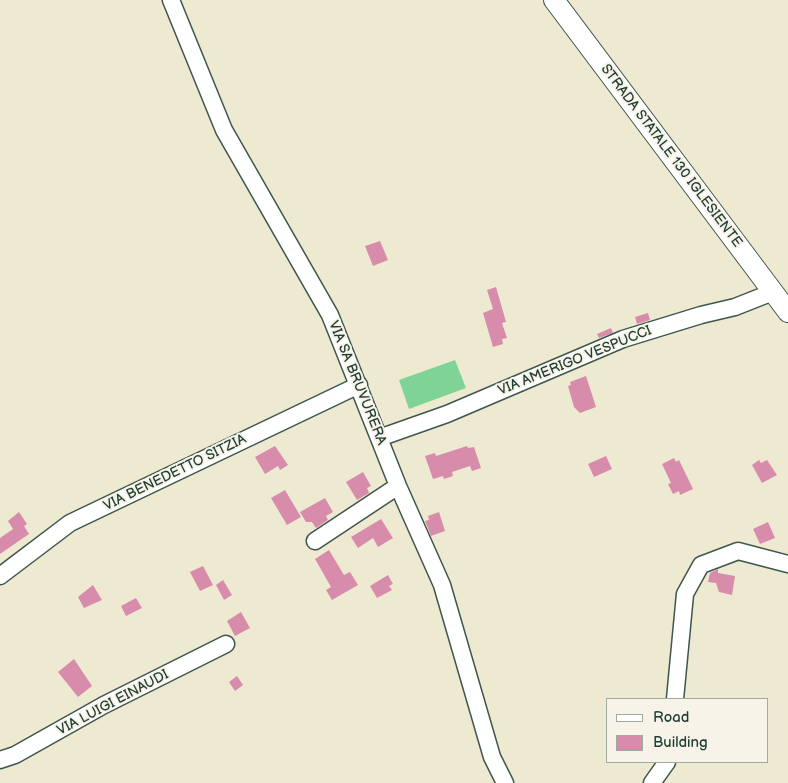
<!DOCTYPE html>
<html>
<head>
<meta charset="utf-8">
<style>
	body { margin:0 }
	#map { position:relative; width:788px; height:783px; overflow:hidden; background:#eee9d1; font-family:"Balsamiq Sans",sans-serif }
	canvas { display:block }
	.legend { position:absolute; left:606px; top:698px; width:162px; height:65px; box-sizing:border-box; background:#f7f3e8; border:1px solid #a1aaa0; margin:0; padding:6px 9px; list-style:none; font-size:15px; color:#1f3d34 }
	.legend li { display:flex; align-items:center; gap:10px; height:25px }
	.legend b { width:25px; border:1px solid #a1aaa0 }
</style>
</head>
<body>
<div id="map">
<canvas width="788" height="783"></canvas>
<ul class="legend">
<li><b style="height:6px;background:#fff"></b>Road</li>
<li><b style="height:14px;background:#d88cac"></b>Building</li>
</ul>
</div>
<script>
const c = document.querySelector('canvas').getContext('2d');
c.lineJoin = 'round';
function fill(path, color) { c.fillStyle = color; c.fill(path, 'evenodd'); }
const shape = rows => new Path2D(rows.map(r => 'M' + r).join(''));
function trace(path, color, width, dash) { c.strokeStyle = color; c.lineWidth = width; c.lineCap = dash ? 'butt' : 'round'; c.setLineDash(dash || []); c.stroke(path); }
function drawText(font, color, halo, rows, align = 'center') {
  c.font = font + ' "Balsamiq Sans",sans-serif'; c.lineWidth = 4; c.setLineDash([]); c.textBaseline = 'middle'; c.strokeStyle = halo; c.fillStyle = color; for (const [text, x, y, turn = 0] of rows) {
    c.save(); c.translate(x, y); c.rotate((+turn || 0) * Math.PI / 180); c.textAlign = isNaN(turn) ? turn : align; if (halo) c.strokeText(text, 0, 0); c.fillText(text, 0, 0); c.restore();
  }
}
fill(shape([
	[455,360,466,388,409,409,399,380]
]), '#80d396');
fill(shape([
	[380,241,388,260,373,266,365,246],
	[496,287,506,322,502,323,507,338,502,339,503,344,493,347,483,313,493,309,487,290],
	[648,313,650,320,637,324,635,317],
	[611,328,613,333,599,338,597,334],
	[586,376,596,407,580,413,574,407,568,386,571,385,570,382],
	[275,446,288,465,280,470,278,466,265,474,255,457],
	[467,446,468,448,474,447,481,468,472,471,470,466,452,472,453,476,444,479,443,476,433,479,425,456,435,453,436,456],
	[606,456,612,469,594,477,588,464],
	[674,458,676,462,679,460,693,489,680,495,679,491,673,494,668,484,671,483,662,464],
	[759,460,761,463,767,460,777,475,762,483,752,465],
	[363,472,371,486,367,488,369,493,357,500,346,482],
	[285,490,301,517,287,525,271,498],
	[325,498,333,512,326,516,328,520,316,528,312,522,306,522,300,512],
	[19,512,27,524,24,526,29,534,0,554,0,538,13,529,8,521],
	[439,512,445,531,431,536,425,521,429,520,428,516],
	[381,519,393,538,378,547,373,538,358,548,351,537],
	[768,522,775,538,760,544,753,529],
	[329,550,344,575,350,572,358,585,332,600,326,590,331,587,315,559],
	[203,566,213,585,200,591,190,572],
	[718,569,718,573,735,576,732,595,719,592,716,583,708,582,710,573],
	[388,575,393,584,389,586,392,590,377,598,370,586],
	[223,580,232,595,224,600,216,585],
	[93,585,102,600,84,608,78,597],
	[136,598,142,608,126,616,121,606],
	[241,612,250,628,235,636,227,621],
	[74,659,92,686,78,697,58,672],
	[237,676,243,685,235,691,229,682]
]), '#d88cac');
const minor = shape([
	[171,0,224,130,330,315,398,486,442,585,492,757,505,783],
	[379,438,447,414,623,339,701,315,735,307,773,292],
	[315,541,398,486],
	[0,576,70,523,359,385],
	[675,699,685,594,701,565,738,551,788,564],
	[0,760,15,755,104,705,226,644],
	[652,783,667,762]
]);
const major = shape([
	[554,0,788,312]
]);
trace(minor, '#3e574c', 19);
trace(major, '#3e574c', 22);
trace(minor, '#fff', 16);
trace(major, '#fff', 20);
drawText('14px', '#1f3d34', '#f7f3e8', [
	["STRADA STATALE 130 IGLESIENTE",671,156,53],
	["VIA AMERIGO VESPUCCI",575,361,-22],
	["VIA SA BRUVURERA",357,383,68],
	["VIA BENEDETTO SITZIA",175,473,-26],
	["VIA LUIGI EINAUDI",113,703,-28]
]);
</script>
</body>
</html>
